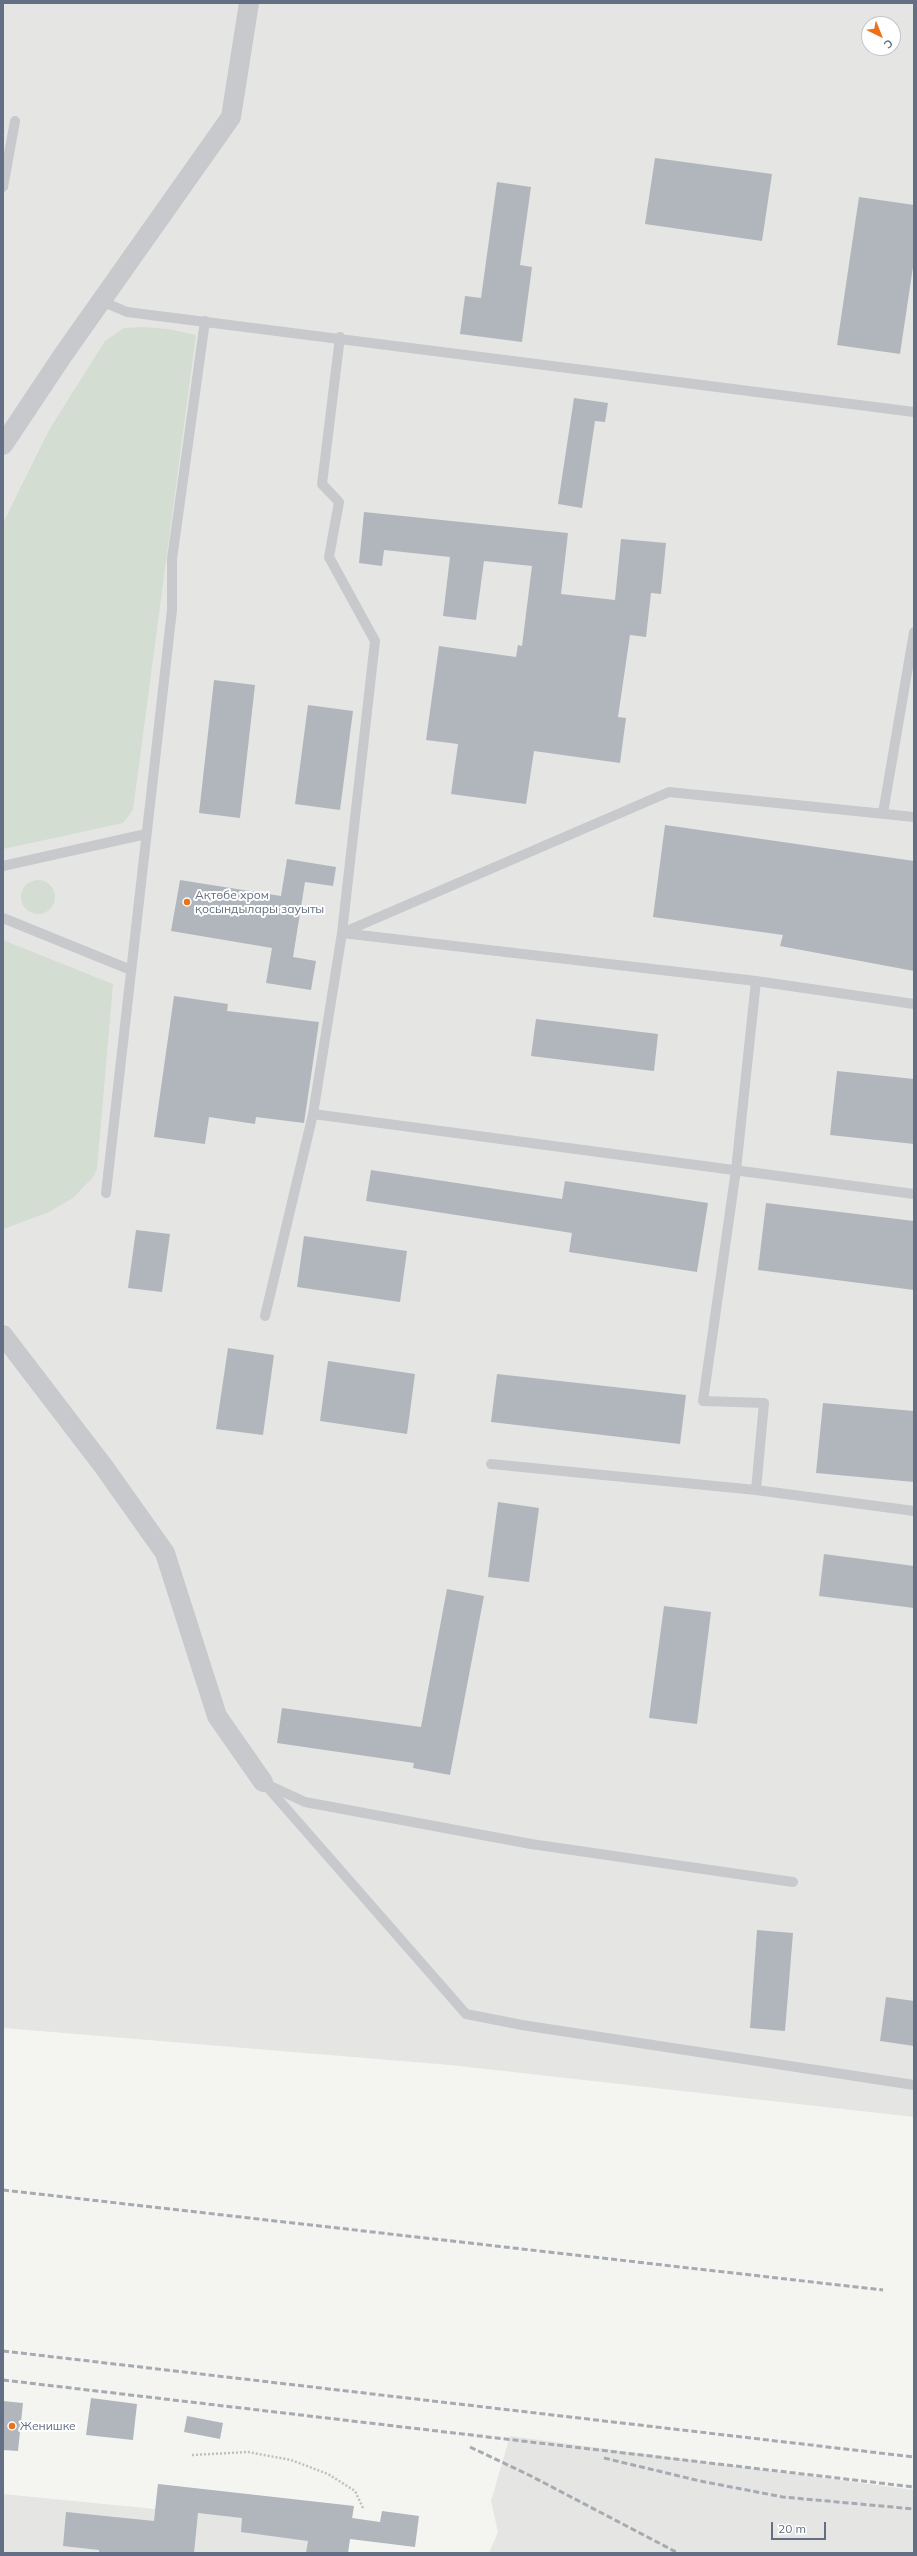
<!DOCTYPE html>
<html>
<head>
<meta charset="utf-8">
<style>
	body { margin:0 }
	#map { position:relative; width:917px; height:2556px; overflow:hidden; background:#f4f5f1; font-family:Mulish,sans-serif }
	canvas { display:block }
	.frame { position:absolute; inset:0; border:4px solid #626f84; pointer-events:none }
	.north { position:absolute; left:861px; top:16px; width:40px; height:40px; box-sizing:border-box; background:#fff; border:1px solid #c0c5ce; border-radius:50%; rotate:137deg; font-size:11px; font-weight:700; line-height:16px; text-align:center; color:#626f84 }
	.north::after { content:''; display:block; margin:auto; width:14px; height:18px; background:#ed7119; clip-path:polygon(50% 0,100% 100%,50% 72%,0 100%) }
	.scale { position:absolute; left:771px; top:2522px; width:55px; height:18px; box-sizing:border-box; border:2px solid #626f84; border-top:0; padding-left:5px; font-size:12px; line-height:14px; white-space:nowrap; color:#626f84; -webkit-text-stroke:3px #fff; paint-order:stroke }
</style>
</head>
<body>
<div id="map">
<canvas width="917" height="2556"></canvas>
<div class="frame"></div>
<div class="north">С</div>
<div class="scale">20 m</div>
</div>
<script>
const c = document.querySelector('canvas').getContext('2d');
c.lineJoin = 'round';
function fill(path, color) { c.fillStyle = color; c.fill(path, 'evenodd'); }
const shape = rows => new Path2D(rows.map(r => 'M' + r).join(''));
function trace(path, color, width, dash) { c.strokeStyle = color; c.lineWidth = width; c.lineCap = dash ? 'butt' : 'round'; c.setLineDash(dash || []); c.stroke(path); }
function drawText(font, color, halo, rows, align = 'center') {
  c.font = font + ' Mulish,sans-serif'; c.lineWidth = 4; c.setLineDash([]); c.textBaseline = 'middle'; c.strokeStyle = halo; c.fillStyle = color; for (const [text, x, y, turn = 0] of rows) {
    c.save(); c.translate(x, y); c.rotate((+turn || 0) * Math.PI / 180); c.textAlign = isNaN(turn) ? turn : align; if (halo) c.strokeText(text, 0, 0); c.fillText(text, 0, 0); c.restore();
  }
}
fill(shape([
	[3,3,914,3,914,2117,450,2065,3,2028],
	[869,24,893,24,893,48,869,48],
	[510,2436,914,2490,914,2553,489,2553,498,2532,491,2501],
	[158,2484,354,2506,348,2553,3,2553,3,2494,155,2509]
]), '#e5e6e4');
fill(shape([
	[142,327,169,329,196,335,133,810,123,823,3,849,3,523,49,430,105,341,124,328],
	'21 897a17 17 0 1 1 34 0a17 17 0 1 1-34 0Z',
	[3,940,113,984,97,1169,93,1177,73,1198,49,1212,3,1229]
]), '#d4ddd2');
fill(shape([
	[655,158,772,174,762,241,645,224],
	[497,182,531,187,520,265,532,267,522,342,460,334,465,296,481,298],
	[859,197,914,205,914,260,900,354,837,345],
	[574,398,608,403,605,422,595,421,582,508,558,504],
	[364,512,568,533,561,594,615,600,621,539,666,543,661,594,651,593,646,637,630,635,618,717,626,718,620,763,534,751,526,804,451,794,458,744,426,740,439,646,516,657,518,645,522,646,532,566,484,561,476,620,443,616,450,557,384,550,382,566,359,563],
	[214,680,255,685,240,818,199,813],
	[308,705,353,711,340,810,295,804],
	[665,825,914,861,914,971,780,946,783,935,653,917],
	[287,859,336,867,333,886,305,882,293,957,316,961,311,990,266,983,272,948,171,931,180,880,281,896],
	[174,996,228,1004,227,1011,319,1022,304,1123,256,1117,255,1124,209,1117,205,1144,154,1137],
	[536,1019,658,1034,654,1071,531,1056],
	[837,1071,914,1079,914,1144,830,1135],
	[371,1170,562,1199,565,1181,708,1203,697,1272,569,1252,572,1233,366,1201],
	[766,1203,914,1221,914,1290,758,1270],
	[136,1230,170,1234,162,1292,128,1288],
	[304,1236,407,1251,400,1302,297,1287],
	[228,1348,274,1355,263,1435,216,1429],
	[328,1361,415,1374,407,1434,320,1421],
	[497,1374,686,1395,680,1444,491,1422],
	[823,1403,914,1411,914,1482,816,1473],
	[498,1502,539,1508,529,1582,488,1577],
	[824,1554,914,1566,914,1608,819,1596],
	[447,1589,484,1596,450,1775,413,1768,414,1763,277,1743,282,1708,421,1727],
	[664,1606,711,1612,697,1724,649,1718],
	[757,1930,793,1933,785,2031,750,2028],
	[886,1997,914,2001,914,2046,880,2041],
	[91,2398,137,2404,133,2440,86,2435],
	[3,2401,23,2403,18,2451,3,2450],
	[187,2416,223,2423,220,2439,184,2432],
	[158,2484,354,2506,352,2518,380,2522,382,2511,419,2516,415,2547,350,2539,348,2553,306,2553,308,2541,241,2532,242,2518,198,2513,194,2553,99,2553,99,2550,63,2546,66,2512,154,2521]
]), '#b1b6bd');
trace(shape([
	[192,2455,248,2452,291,2460,328,2474,355,2491,363,2508]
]), '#bebfc2', 2.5, [2, 2]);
trace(shape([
	[3,187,15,121],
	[101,301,127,312,914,412],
	[340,337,322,484,339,502,329,557,375,641,342,933,756,981,736,1170,703,1401,764,1403,756,1490,914,1511],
	[883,813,914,632],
	[914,817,669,792,342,933,313,1114,914,1194],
	[3,866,146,834],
	[3,918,131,970],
	[756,981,914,1004],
	[106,1193,172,610,172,559,205,321],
	[265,1316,313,1114],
	[491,1464,756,1490],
	[263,1782,466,2014,522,2025,914,2085],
	[266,1784,305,1802,531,1844,793,1882]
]), '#c7c9cd', 10);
trace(shape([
	[3,445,63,355,231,117,249,3],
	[3,1335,104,1467,165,1553,217,1716,263,1782]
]), '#c7c9cd', 20);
trace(shape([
	[3,2190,883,2290],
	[3,2351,914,2457],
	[3,2380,914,2487],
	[470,2447,531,2476,678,2553],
	[604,2458,700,2481,783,2497,914,2509]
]), '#a6aab1', 3, [6, 3]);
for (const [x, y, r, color] of [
	[187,902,4,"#ed7119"],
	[12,2426,4,"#ed7119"]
]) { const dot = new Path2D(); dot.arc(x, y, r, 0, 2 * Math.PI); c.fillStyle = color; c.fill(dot); trace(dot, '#fff', 1.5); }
drawText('12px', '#626f84', '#fff', [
	["Ақтөбе хром",195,895],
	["қосындылары зауыты",195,909],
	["Женишке",20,2426]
], 'left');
</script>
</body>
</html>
